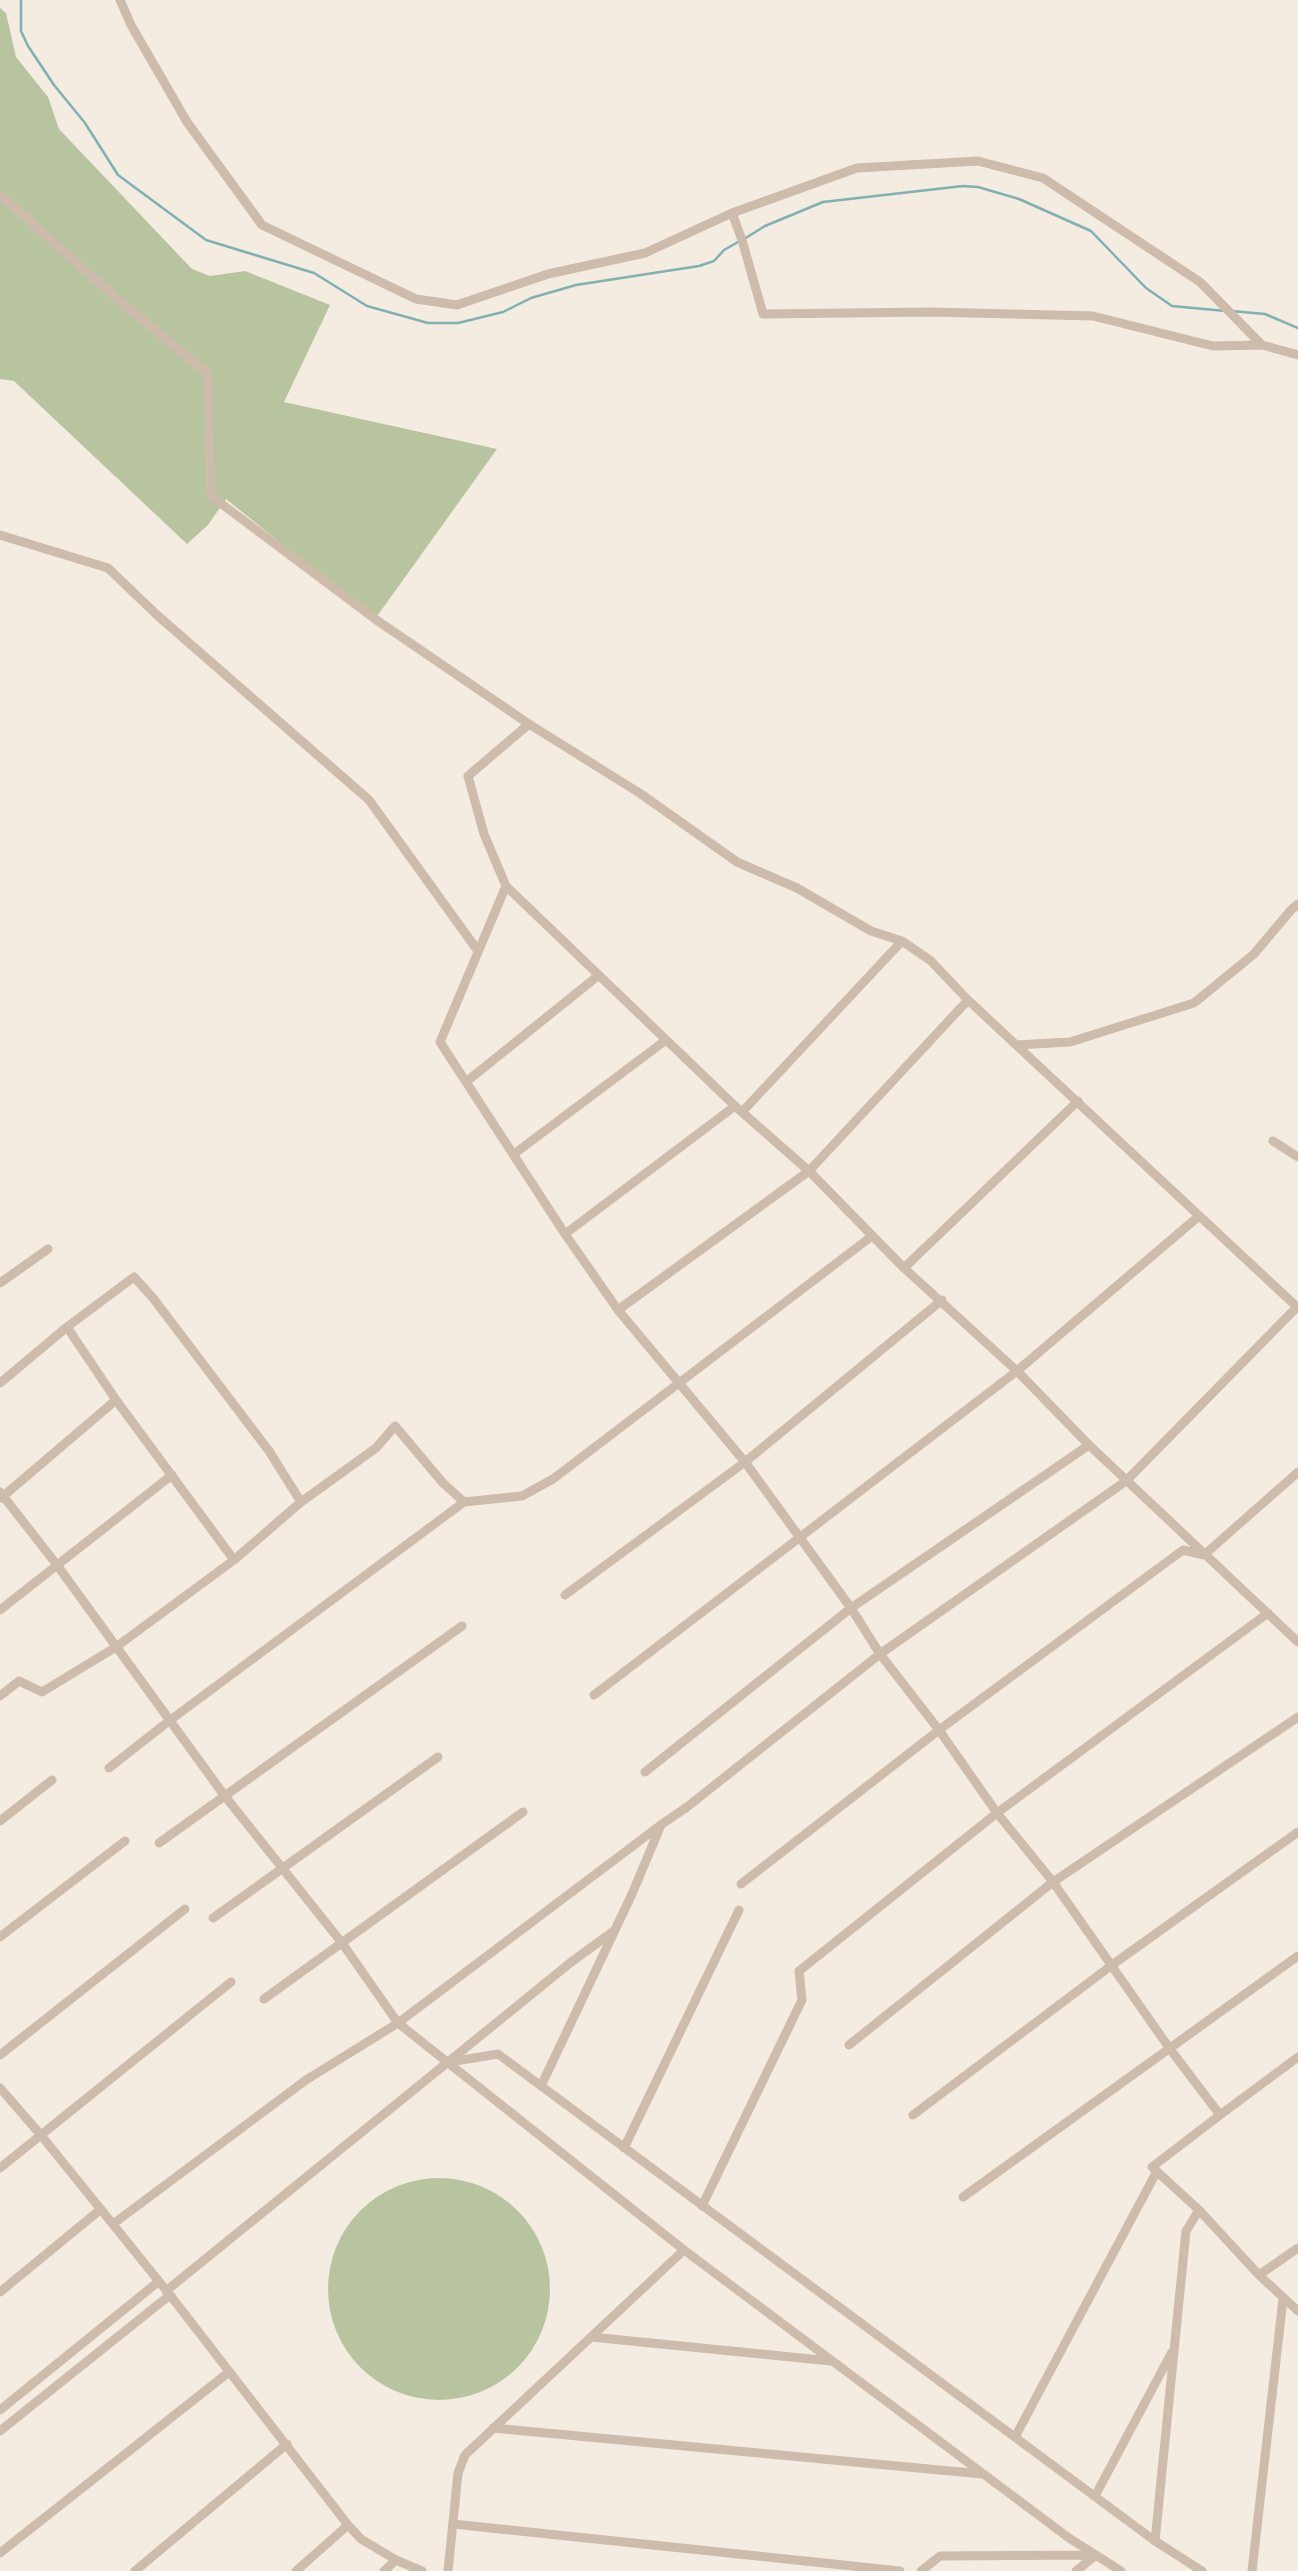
<!DOCTYPE html>
<html>
<head>
<meta charset="utf-8">
<style>
	body { margin:0 }
	canvas { display:block; background:#f4ebe1 }
</style>
</head>
<body>
<canvas width="1298" height="2571"></canvas>
<script>
const c = document.querySelector('canvas').getContext('2d');
c.lineJoin = 'round';
function fill(path, color) { c.fillStyle = color; c.fill(path, 'evenodd'); }
const shape = rows => new Path2D(rows.map(r => 'M' + r).join(''));
function trace(path, color, width, dash) { c.strokeStyle = color; c.lineWidth = width; c.lineCap = dash ? 'butt' : 'round'; c.setLineDash(dash || []); c.stroke(path); }
fill(shape([
	[0,8,6,13,16,57,48,97,59,129,192,269,210,276,245,271,330,305,284,402,497,449,375,619,226,499,208,525,187,544,14,381,0,379],
	'328 2289a111 111 0 1 1 222 0a111 111 0 1 1-222 0Z'
]), '#b8c4a0');
trace(shape([
	[21,0,21,31,28,46,54,85,85,123,118,175,206,240,314,273,367,306,428,323,458,323,503,312,531,298,576,285,699,266,714,261,724,250,738,242],
	[744,239,765,226,823,202,963,186,978,187,1019,199,1091,231,1146,288,1172,306,1225,311],
	[1231,311,1265,314,1298,328]
]), '#7fb0b2', 2.5);
trace(shape([
	[120,0,131,25,187,122,262,225,416,299,457,305,548,274,645,253,732,213,857,168,978,161,1043,178,1200,282,1262,345,1298,355],
	[0,195,122,303,208,374,211,496,375,619,529,724,641,794,737,862,797,888,871,931,902,941,931,961,968,1000,1298,1308],
	[732,213,742,240,763,314,931,312,1093,316,1213,346,1262,345],
	[0,535,108,568,157,615,369,800,478,951],
	[529,724,468,776,484,834,506,886,735,1106,809,1171,904,1268,1017,1371,1089,1445,1298,1642],
	[506,886,440,1042,565,1234,618,1310,745,1462,851,1608,880,1654,939,1730,997,1813,1053,1882,1170,2049,1220,2115,1152,2167,1199,2210,1186,2231,1155,2541],
	[1016,1045,1070,1042,1194,1003,1254,954,1291,910,1298,904],
	[466,1082,599,975],
	[742,1112,902,941],
	[1273,1141,1298,1157],
	[514,1154,666,1040],
	[565,1234,735,1106],
	[904,1268,1078,1101],
	[0,1283,48,1249],
	[618,1310,809,1171,968,1000],
	[67,1327,116,1400,234,1560],
	[0,1383,67,1327,134,1277,153,1298,269,1451,301,1502],
	[0,1492,57,1565,224,1795,342,1943,398,2023,684,2250,1069,2538,1121,2571],
	[1,1498,116,1400],
	[565,1595,745,1462,942,1300],
	[0,1610,172,1475],
	[594,1695,1017,1371,1199,1216],
	[0,1696,19,1681,42,1692,116,1647,234,1560,301,1502,376,1448,395,1426,443,1483,464,1502],
	[109,1768,169,1721,464,1502,522,1496,553,1479,872,1236],
	[645,1772,851,1608,1089,1445],
	[0,1821,52,1780],
	[159,1843,462,1626],
	[741,1884,939,1730,1183,1550,1204,1555,1298,1472],
	[213,1918,438,1757],
	[0,1937,125,1841],
	[264,1999,523,1812],
	[849,2045,1053,1882,1298,1717],
	[0,2055,185,1909],
	[449,2062,498,2054,1155,2541,1202,2571],
	[541,2086,632,1894,661,1825],
	[0,2088,40,2134,170,2295,348,2525,361,2539,396,2560,422,2571],
	[913,2115,1112,1965,1298,1832],
	[1220,2115,1298,2057],
	[624,2148,739,1910],
	[0,2168,231,1982],
	[963,2197,1298,1956],
	[702,2206,802,2000,799,1971,997,1813,1268,1613],
	[1199,2210,1259,2275,1298,2248],
	[113,2224,306,2080,398,2023,662,1824,687,1807,880,1654,1126,1481,1297,1307],
	[1259,2275,1298,2311],
	[166,2291,570,1963,615,1930],
	[0,2292,101,2209],
	[591,2337,831,2361],
	[0,2410,158,2282],
	[493,2428,982,2474],
	[0,2431,170,2295],
	[1015,2437,1157,2171],
	[1095,2496,1172,2352],
	[453,2524,900,2571],
	[0,2553,229,2372],
	[135,2571,287,2444],
	[296,2571,348,2525],
	[384,2571,396,2560],
	[448,2571,458,2473,465,2455,684,2250],
	[921,2571,940,2556,1094,2555],
	[1076,2571,1096,2555],
	[1252,2571,1283,2299]
]), '#cdbbac', 9);
</script>
</body>
</html>
